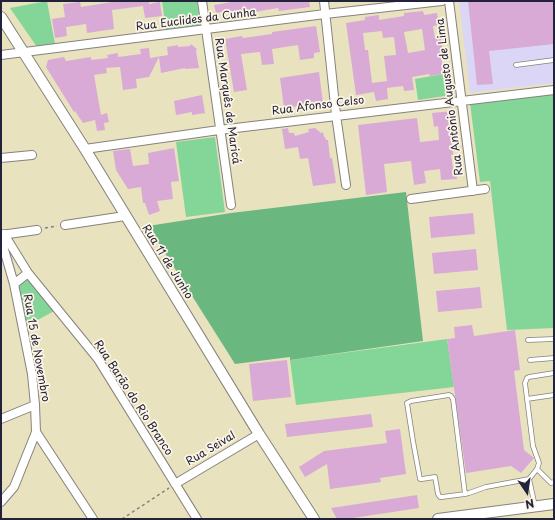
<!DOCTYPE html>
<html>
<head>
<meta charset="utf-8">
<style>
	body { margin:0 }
	#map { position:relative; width:555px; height:520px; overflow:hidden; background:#e9e2bf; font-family:"Playpen Sans",sans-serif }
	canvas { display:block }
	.frame { position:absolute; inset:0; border:2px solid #22223b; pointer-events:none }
	.north { position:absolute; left:507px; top:472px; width:40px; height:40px; -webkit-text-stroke:3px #fcf5e5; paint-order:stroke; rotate:167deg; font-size:11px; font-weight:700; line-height:16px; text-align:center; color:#22223b }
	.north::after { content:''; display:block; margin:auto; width:14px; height:18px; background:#22223b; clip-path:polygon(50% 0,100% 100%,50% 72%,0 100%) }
</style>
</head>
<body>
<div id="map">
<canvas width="555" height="520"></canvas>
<div class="frame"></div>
<div class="north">N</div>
</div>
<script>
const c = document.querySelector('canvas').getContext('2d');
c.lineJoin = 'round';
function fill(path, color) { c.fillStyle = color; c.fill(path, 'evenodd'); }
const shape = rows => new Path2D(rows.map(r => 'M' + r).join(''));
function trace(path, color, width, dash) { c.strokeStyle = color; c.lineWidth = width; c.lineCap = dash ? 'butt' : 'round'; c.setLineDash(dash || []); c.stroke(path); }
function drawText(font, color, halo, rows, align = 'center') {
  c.font = font + ' "Playpen Sans",sans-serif'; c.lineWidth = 3.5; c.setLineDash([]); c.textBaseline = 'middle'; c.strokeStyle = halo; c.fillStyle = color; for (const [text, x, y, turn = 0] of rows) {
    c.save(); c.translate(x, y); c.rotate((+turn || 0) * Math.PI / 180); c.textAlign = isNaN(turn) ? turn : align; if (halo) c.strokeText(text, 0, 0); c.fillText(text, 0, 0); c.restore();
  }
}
fill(shape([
	[459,1,554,1,554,83,470,93]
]), '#dcd6f6');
fill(shape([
	[47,1,55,44,37,47,10,8],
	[162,1,197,1,200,26,166,30],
	[449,73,452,95,418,100,415,79],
	[554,93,554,328,507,330,490,181,480,182,470,103],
	[215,137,225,212,186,217,176,142],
	[26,277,54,311,25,327,16,285],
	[447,339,454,387,296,405,290,360]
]), '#83d698');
fill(shape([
	[406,192,423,341,290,360,290,357,235,364,148,226,231,213]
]), '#6ab780');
fill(shape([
	[112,1,149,1,149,4,160,2,162,16,145,18,143,6,112,10,114,29,87,33,86,24,66,27,67,36,55,38,52,19,65,17,63,4,80,2,81,7,112,2],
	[237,1,309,1,310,7,279,11,278,8,231,16,230,10,216,13,214,5],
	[468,1,554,1,554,44,489,51,493,84,477,85],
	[423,11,424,15,437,13,439,25,433,26,435,38,441,37,443,54,441,54,443,74,430,76,429,74,412,77,414,90,404,91,403,86,387,88,388,99,376,101,374,92,356,95,346,23,365,20,365,17,379,15,379,20,404,16,404,13],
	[422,29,425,50,408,53,404,32],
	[382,31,383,38,394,37,396,55,384,56,387,81,372,83,368,50,365,50,363,33],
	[316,26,320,52,314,53,314,58,300,60,298,45,272,49,274,64,262,65,260,52,241,54,247,90,234,92,225,39,242,36,243,38,272,34,272,32],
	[191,44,197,49,196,51,199,68,185,69,185,68,161,73,159,57,149,77,136,79,137,88,123,90,120,67,106,68,107,73,94,75,101,115,107,113,109,122,104,123,105,130,97,131,95,120,83,123,75,111,74,112,46,67,48,60,64,57,66,61,91,57,91,60,108,58,107,55,118,53,118,57,141,54,140,49,149,48,150,58,168,55,167,47,178,45,178,47,190,46],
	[319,72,323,103,284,108,280,78],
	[202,95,205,113,192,115,192,112,176,115,174,101],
	[453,111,455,124,450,124,453,155,451,155,453,168,456,168,457,179,441,180,440,169,424,171,426,183,414,185,411,161,384,164,387,192,366,195,358,125,417,118,420,142,439,140,438,126,434,127,432,113],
	[288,128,289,133,294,133,295,136,309,132,308,129,315,128,321,133,323,132,324,137,325,137,326,140,328,140,330,158,332,158,336,183,313,186,308,158,300,159,298,147,285,149,282,129],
	[174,148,179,181,171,182,173,199,157,201,160,211,149,215,145,203,143,203,141,187,128,189,116,170,113,151,130,149,133,166,149,164,148,153],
	[473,213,475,234,431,238,429,217],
	[476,249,478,270,434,274,432,253],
	[480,287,482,308,438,312,436,291],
	[472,325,474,336,515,330,520,370,514,371,524,450,534,458,521,473,511,466,466,473,447,339,455,338,454,327],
	[287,360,291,397,253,401,249,364],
	[371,414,373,427,287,437,285,424],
	[400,429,406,474,380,478,381,482,330,489,327,464,305,477,299,467,324,451,387,443,385,431],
	[417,495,419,508,346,519,337,519,331,508]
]), '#d9aad5');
const service = shape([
	[516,65,554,60],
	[528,340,554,339],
	[530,360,554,358],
	[527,399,554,395],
	[537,469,551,483,554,482],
	[529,479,535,506],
	[465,494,453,399,451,396,449,395,411,401,407,403,413,441,420,479,422,479,435,477,438,494,440,497,442,497,465,494,469,493,486,487,529,479,537,469,539,463,533,446,525,383,527,378,529,377,554,373]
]);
const minor = shape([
	[202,1,231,205],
	[324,1,336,115,346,185],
	[449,1,473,191],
	[1,55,325,14,442,1],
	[85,149,219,130,554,90],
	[1,158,32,155],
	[411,199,485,189],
	[65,225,125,216],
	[4,234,28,273,98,359,197,519],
	[1,235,37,230],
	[1,239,14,284,32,374,35,405,36,432,14,487,1,502],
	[14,284,28,273],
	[1,419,35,405],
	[36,432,93,519],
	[175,484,259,434]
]);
const tertiary = shape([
	[1,17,85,149,259,434,314,519],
	[438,519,554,504]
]);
trace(service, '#86827d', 5.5);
trace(minor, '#86827d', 10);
trace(tertiary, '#86827d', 12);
trace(shape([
	[45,228,57,226],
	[122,519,169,488]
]), '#86827d', 1.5, [3, 3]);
trace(service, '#fff', 4);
trace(minor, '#fff', 8);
trace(tertiary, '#fff', 10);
drawText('11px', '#22223b', '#fcf5e5', [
	["Rua Euclides da Cunha",196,20,-7],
	["Rua Antônio Augusto de Lima",450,97,-97],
	["Rua Marquês de Maricá",227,101,82],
	["Rua Afonso Celso",318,106,-7],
	["Rua 11 de Junho",167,262,58],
	["Rua 15 de Novembro",36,348,80],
	["Rua Barão do Rio Branco",133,398,57],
	["Rua Seival",211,449,-31]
]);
</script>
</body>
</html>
